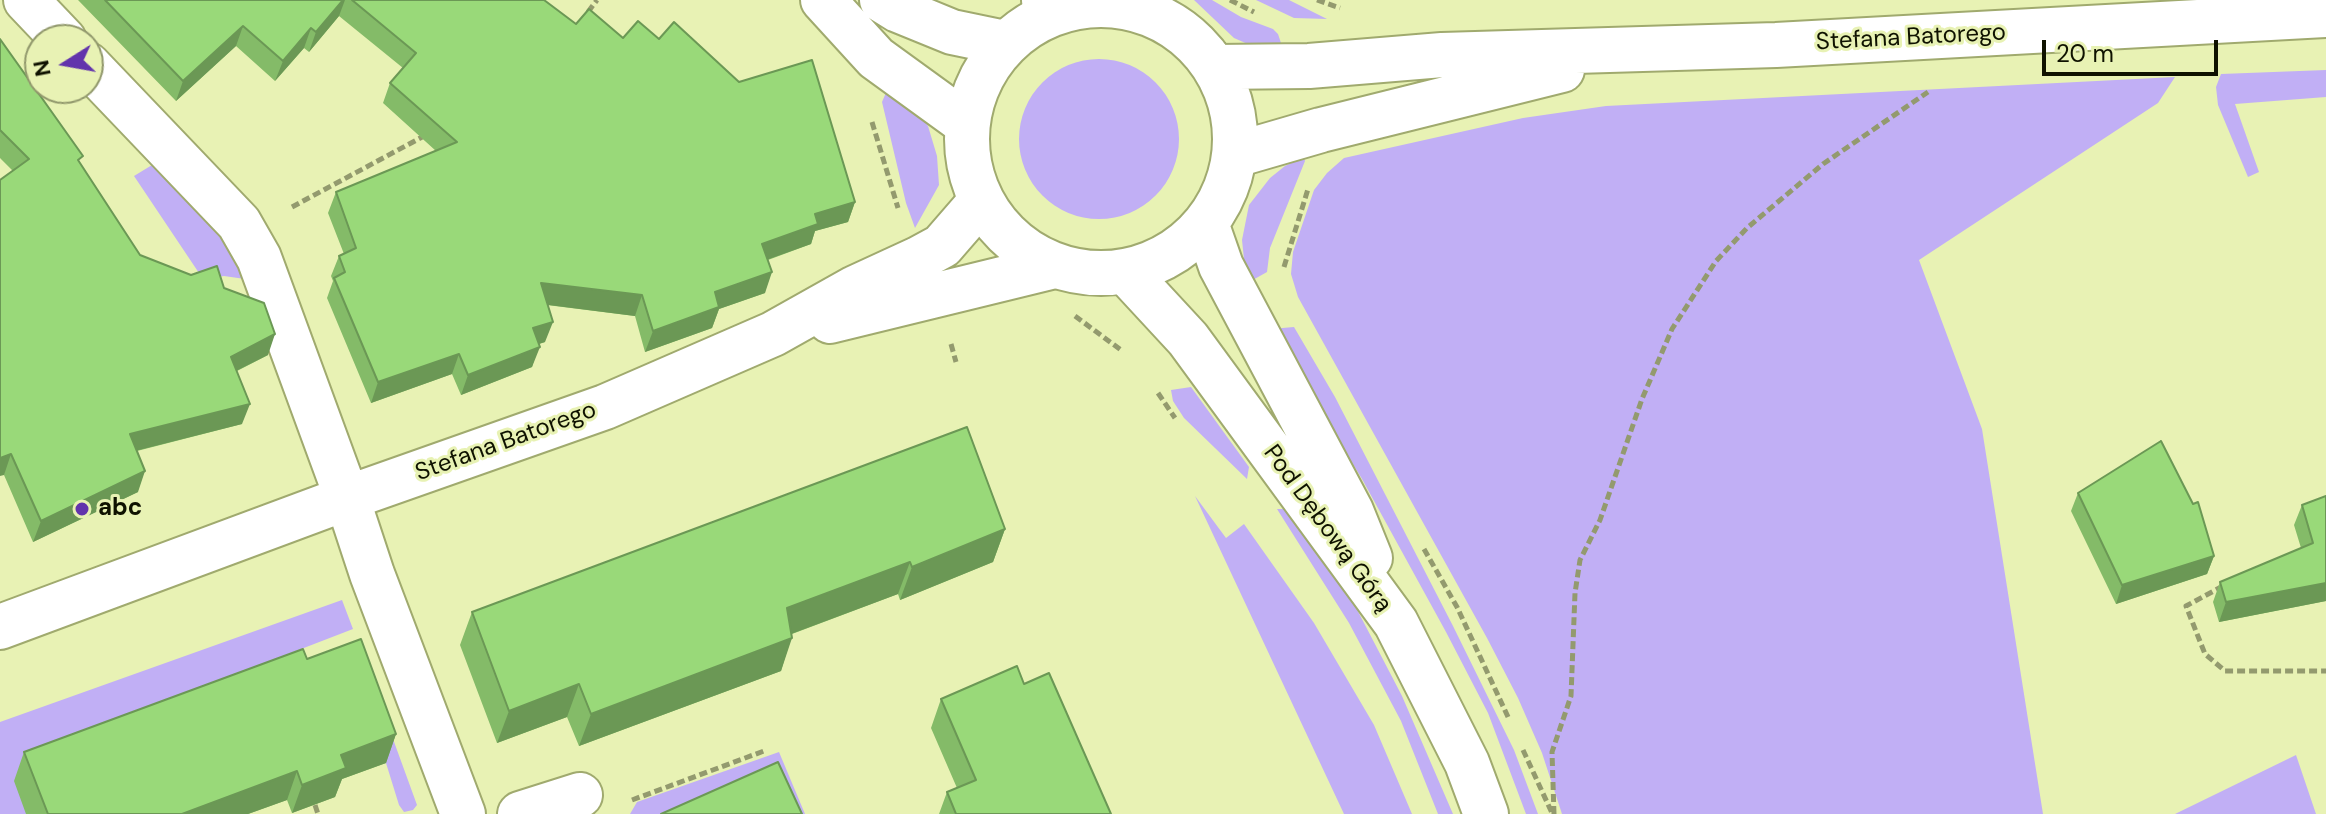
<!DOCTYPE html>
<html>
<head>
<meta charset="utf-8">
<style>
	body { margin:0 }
	#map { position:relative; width:2326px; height:814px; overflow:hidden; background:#e8f2b4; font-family:"DM Sans",sans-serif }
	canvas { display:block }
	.north { position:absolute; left:24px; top:24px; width:80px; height:80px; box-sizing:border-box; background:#e8f2b4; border:2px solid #91986c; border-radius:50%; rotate:259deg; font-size:22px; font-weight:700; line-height:32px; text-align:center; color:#0f1200 }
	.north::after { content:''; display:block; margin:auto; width:28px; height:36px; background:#6234ac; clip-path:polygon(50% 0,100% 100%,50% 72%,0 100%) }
	.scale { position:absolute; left:2042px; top:40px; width:176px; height:36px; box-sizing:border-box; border:4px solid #0f1200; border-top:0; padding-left:10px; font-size:24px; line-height:28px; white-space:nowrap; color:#0f1200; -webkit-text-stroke:6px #e8f2b4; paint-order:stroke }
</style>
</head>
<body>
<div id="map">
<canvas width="2326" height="814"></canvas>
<div class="north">N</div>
<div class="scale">20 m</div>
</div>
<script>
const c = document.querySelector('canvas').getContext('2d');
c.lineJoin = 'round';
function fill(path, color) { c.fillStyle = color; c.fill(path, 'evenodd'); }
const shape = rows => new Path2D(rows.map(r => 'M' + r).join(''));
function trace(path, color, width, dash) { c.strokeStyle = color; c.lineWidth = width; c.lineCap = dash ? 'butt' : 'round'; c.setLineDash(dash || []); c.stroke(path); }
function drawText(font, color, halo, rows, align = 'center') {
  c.font = font + ' "DM Sans",sans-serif'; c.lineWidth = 6; c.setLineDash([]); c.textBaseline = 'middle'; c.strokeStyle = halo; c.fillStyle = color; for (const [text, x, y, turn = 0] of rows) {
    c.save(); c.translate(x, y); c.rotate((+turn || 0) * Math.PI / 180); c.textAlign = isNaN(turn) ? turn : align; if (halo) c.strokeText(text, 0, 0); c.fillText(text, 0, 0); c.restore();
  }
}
fill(shape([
	[1194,0,1212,0,1241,17,1273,29,1278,34,1282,46,1250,45,1234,38],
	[1256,0,1289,0,1327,19,1294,18],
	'1019 139a80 80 0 1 1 160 0a80 80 0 1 1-160 0Z',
	[2326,70,2326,97,2235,104,2259,172,2248,177,2218,105,2216,87,2221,74],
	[2175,77,2158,103,1919,260,1982,429,2043,814,1562,814,1542,753,1518,698,1487,638,1298,297,1291,274,1293,252,1314,190,1327,173,1344,158,1523,118,1606,106],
	[888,88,920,116,928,126,937,156,939,185,915,228,906,203,882,102],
	[1304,157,1305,161,1270,248,1267,272,1251,281,1245,269,1242,240,1249,205,1270,178,1285,166],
	[157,162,227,234,252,280,224,276,203,279,134,176],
	[1294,327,1335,397,1453,626,1514,750,1538,814,1526,814,1488,713,1446,632,1362,479,1271,329],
	[1191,387,1249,467,1247,479,1184,418,1173,401,1171,390],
	[1195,496,1226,538,1244,524,1314,623,1374,725,1412,814,1344,814],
	[1277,509,1289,509,1339,575,1402,696,1453,814,1438,814,1401,721,1349,623],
	[342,600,353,629,283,656,288,666,357,640,417,805,413,810,404,812,399,805,386,763,27,814,0,814,0,722],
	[779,752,805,814,630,814,637,802],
	[2296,755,2316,814,2175,814]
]), '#c1aff5');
const street = shape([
	[26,0,64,40],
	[823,0,876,58,967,124],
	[882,0,898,10,952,32,1005,43],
	[1044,0,1046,15],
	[1143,0,1150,13],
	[88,65,239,223,259,258,347,498,372,574,463,814],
	[830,321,1055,266],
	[0,627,347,498,605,407,773,334,855,288,918,259,942,246,981,201],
	[520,814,580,795]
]);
const secondary = shape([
	'967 139a134 134 0 1 1 268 0a134 134 0 1 1-268 0Z',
	[1215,67,1309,66,1442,55,1776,45,2326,15],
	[1235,155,1321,130,1562,70],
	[1206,223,1221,266,1351,511,1370,558],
	[1126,272,1188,339,1396,623,1467,763,1486,814]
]);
trace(street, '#a0aa6e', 48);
trace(secondary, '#a0aa6e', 48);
trace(shape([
	[1230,0,1254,12],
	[1317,0,1340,8],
	[588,12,597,0],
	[872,122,898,208],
	[292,207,424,136],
	[1284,267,1308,189],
	[1075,316,1121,350],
	[951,344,956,362],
	[1158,393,1175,418],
	[1424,549,1457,607,1509,719],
	[2223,586,2186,606,2205,654,2225,671,2326,671],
	[1523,750,1552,813],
	[632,800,764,751],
	[315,805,318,814],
	[1554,814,1552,752,1571,696,1575,593,1580,560,1600,520,1642,399,1672,329,1716,261,1747,228,1823,164,1928,92]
]), '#939a6e', 5, [8, 4]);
trace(street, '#fff', 44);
trace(secondary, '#fff', 44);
fill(shape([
	[78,0,544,0,576,24,623,38,659,39,855,202,848,222,815,231,811,244,768,260,765,293,719,309,712,328,645,352,635,316,547,305,545,342,539,344,532,367,461,395,452,374,371,403,327,298,333,281,331,276,339,256,344,254,328,213,336,192,436,151,383,103,390,83,403,68,339,16,309,52,304,48,275,81,236,46,176,101],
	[0,39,140,255,224,288,268,355,237,371,242,424,137,451,138,492,33,542,4,475,13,171,0,158],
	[2078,493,2214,556,2207,574,2116,604,2071,511],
	[2326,496,2326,601,2219,622,2213,602,2220,582,2301,548,2294,525,2302,505],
	[1005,529,993,562,900,600,898,594,792,634,781,671,579,746,567,717,497,743,460,645,472,612],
	[307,659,396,734,386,763,342,779,335,797,292,813,287,800,248,814,26,814,14,781,24,752],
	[1024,684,1111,814,939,814,947,792,957,788,931,728,941,699]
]), '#84bb68');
fill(shape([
	[343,0,345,0,339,16,309,52,316,32],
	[243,26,236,46,176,101,183,81],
	[311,28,304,48,275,81,283,61],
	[855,202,848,222,815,231,811,244,755,264,762,244,815,214],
	[772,272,765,293,719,309,712,328,645,352,653,331,715,292],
	[541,283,642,295,635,316,533,303],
	[553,322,545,342,526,348,533,328],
	[275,334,268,355,224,377,231,357],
	[540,347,532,367,461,395,468,375],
	[459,354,452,374,371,403,378,382],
	[250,404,242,424,123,454,130,434],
	[11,454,4,475,0,476,0,458],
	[145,471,138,492,33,542,41,521],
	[1005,529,993,562,900,600,912,567],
	[2214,556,2207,574,2116,604,2122,585],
	[910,562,898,594,775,640,787,608],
	[2326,583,2326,601,2219,622,2226,602],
	[792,638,781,671,579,746,591,714],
	[579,684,567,717,497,743,509,711],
	[396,734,386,763,342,779,335,797,292,813,302,785,341,755],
	[297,771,287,800,248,814,182,814]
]), '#6b9855');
const building = shape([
	[105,0,343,0,316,32,311,28,283,61,243,26,183,81,105,0],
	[352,0,544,0,576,24,589,9,623,38,638,21,659,39,674,22,739,82,812,60,855,202,815,214,818,224,762,244,772,272,715,292,719,307,653,331,642,295,541,283,553,322,533,328,540,347,468,375,459,354,378,382,334,278,345,272,339,256,356,248,336,192,457,142,390,83,416,53,352,0],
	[0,39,83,156,78,160,140,255,191,275,217,266,224,288,264,303,275,334,231,357,250,404,130,434,145,471,41,521,11,454,0,458,0,180,29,159,0,130,0,39],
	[967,427,1005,529,912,567,910,562,787,608,792,638,591,714,579,684,509,711,472,612,967,427],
	[2161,441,2193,504,2198,502,2214,556,2122,585,2078,493,2161,441],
	[2326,496,2326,583,2226,602,2220,582,2313,543,2302,505,2326,496],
	[361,639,396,734,341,755,346,768,302,785,297,771,182,814,48,814,24,752,303,649,307,659,361,639],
	[1017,666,1024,684,1049,673,1111,814,956,814,947,792,976,780,941,699,1017,666],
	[778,762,802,814,661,814,778,762]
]);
fill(building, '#99d979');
trace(building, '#6b9855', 2);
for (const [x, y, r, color] of [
	[82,509,8,"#6234ac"]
]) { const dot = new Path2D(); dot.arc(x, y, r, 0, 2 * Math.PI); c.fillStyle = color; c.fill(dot); trace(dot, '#e8f2b4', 3); }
drawText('24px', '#0f1200', '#e8f2b4', [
	["Stefana Batorego",1911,38,-3],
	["Stefana Batorego",506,442,-20],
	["Pod Dębową Górą",1327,529,54]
]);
drawText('bold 24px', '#0f1200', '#e8f2b4', [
	["abc",98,509]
], 'left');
</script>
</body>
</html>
